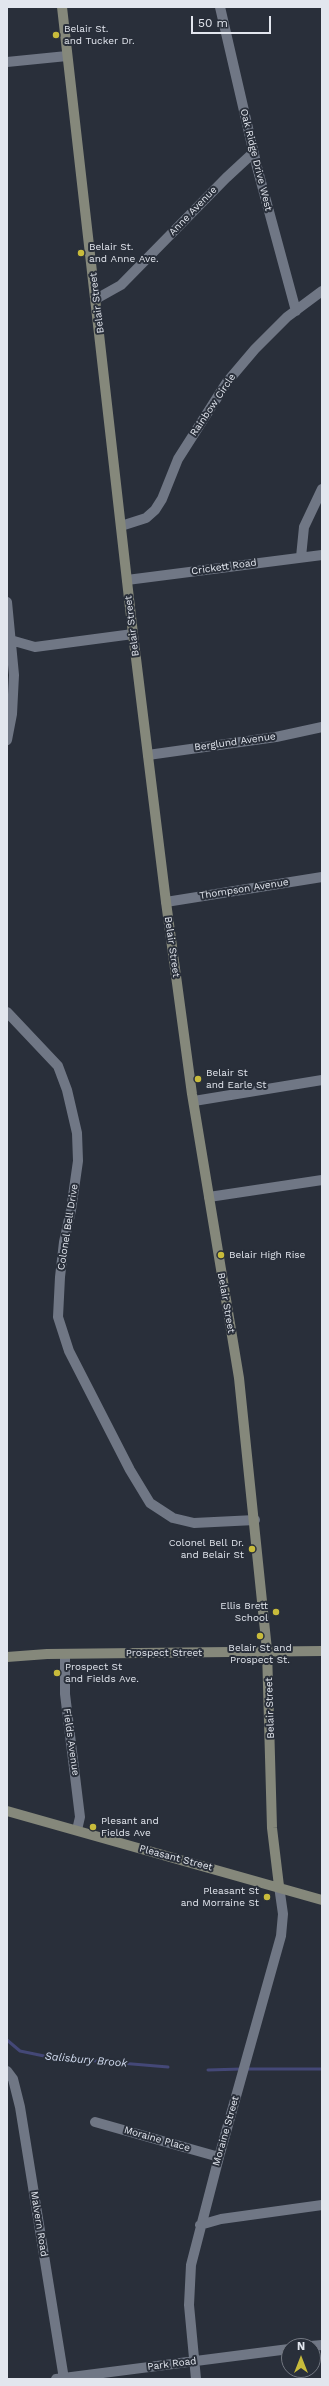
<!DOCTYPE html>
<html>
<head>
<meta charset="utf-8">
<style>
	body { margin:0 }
	#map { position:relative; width:329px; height:2386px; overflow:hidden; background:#292f3a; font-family:"Work Sans",sans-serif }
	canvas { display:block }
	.frame { position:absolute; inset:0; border:8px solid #e2e6ee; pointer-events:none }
	.north { position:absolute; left:281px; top:2338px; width:40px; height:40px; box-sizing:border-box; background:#292f3a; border:1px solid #737882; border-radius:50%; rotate:0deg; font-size:11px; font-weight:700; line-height:16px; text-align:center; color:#e2e6ee }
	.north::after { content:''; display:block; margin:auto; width:14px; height:18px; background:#c8bb3b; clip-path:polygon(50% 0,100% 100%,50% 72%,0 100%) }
	.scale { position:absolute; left:191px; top:16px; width:80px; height:18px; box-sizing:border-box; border:2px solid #e2e6ee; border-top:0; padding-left:5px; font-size:12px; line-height:14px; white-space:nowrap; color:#e2e6ee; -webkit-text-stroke:3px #292f3a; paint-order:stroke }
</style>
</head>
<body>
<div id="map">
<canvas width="329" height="2386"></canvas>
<div class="frame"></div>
<div class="north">N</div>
<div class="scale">50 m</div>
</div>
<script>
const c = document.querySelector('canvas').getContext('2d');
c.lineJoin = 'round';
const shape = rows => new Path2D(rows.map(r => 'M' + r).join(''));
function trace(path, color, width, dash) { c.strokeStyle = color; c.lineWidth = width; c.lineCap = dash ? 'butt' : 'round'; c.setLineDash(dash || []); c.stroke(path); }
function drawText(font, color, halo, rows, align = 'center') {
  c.font = font + ' "Work Sans",sans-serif'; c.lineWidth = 4; c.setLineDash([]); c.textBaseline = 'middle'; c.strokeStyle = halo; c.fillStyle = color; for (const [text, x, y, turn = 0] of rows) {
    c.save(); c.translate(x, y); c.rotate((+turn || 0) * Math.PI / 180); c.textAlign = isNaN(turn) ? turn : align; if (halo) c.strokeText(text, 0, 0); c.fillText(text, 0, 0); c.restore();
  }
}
trace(shape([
	[7,2040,20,2051,49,2057,168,2067],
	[246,2069,322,2069],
	[208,2070,241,2069]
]), '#444877', 3);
trace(shape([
	[220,7,257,167,296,311],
	[7,62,67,56],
	[96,299,121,285,226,178,253,153],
	[121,526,146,518,155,510,162,499,178,459,227,382,255,349,287,317,322,291],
	[301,557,304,527,322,489],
	[127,580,322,555],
	[7,602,14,675,12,714,7,740],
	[7,639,35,647,133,634],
	[148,755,276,737,322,727],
	[166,902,322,877],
	[7,1012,58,1066,67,1090,77,1133,78,1161,71,1210,64,1242,60,1277,58,1317,69,1351,130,1470,150,1503,173,1518,194,1523,255,1520],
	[194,1101,322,1080],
	[209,1197,322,1180],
	[65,1654,65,1694,80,1817,77,1830],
	[7,2071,13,2079,20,2107,64,2379],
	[95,2122,219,2157],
	[200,2225,221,2219,322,2205],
	[311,2346,322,2345],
	[56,2379,289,2349],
	[196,2379,189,2305,191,2265,219,2157,281,1936,283,1914,279,1886]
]), '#707785', 10);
trace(shape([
	[62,7,133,634,166,902,192,1094,239,1378,267,1650,272,1828,279,1886],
	[7,1657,47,1654,322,1651],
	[7,1811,322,1900]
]), '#85887b', 10);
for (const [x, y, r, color] of [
	[56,35,4,"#c8bb3b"],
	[81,253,4,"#c8bb3b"],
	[198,1079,4,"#c8bb3b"],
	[221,1255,4,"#c8bb3b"],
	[252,1549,4,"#c8bb3b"],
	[276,1612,4,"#c8bb3b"],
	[260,1636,4,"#c8bb3b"],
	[57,1673,4,"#c8bb3b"],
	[93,1827,4,"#c8bb3b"],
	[267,1897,4,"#c8bb3b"]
]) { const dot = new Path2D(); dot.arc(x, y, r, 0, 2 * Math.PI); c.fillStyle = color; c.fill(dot); trace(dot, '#292f3a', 1.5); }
drawText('10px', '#e2e6ee', '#292f3a', [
	["Belair St.",64,29],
	["and Tucker Dr.",64,41],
	["Belair St.",89,247],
	["and Anne Ave.",89,259],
	["Belair St",206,1073],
	["and Earle St",206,1085],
	["Belair High Rise",229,1255],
	["Colonel Bell Dr.",244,1543,"right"],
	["and Belair St",244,1555,"right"],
	["Ellis Brett",268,1606,"right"],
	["School",268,1618,"right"],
	["Belair St and",260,1648,"center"],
	["Prospect St.",260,1660,"center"],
	["Prospect St",65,1667],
	["and Fields Ave.",65,1679],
	["Plesant and",101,1821],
	["Fields Ave",101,1833],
	["Pleasant St",259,1891,"right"],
	["and Morraine St",259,1903,"right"]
], 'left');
drawText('10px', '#e2e6ee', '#292f3a', [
	["Oak Ridge Drive West",256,160,76],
	["Anne Avenue",193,211,-46],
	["Belair Street",97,303,-97],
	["Rainbow Circle",213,405,-56],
	["Crickett Road",224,567,-8],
	["Belair Street",132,626,-97],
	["Berglund Avenue",235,742,-8],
	["Thompson Avenue",244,889,-9],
	["Belair Street",172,947,82],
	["Colonel Bell Drive",68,1227,-81],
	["Belair Street",226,1303,80],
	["Prospect Street",164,1653],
	["Belair Street",270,1708,-92],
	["Fields Avenue",71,1742,82],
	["Pleasant Street",176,1858,15],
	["Moraine Street",226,2131,-74],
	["Moraine Place",157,2139,16],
	["Malvern Road",39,2224,81],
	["Park Road",172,2364,-7]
]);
drawText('italic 11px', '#d1dbef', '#292f3a', [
	["Salisbury Brook",86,2060,5]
]);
</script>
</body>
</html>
